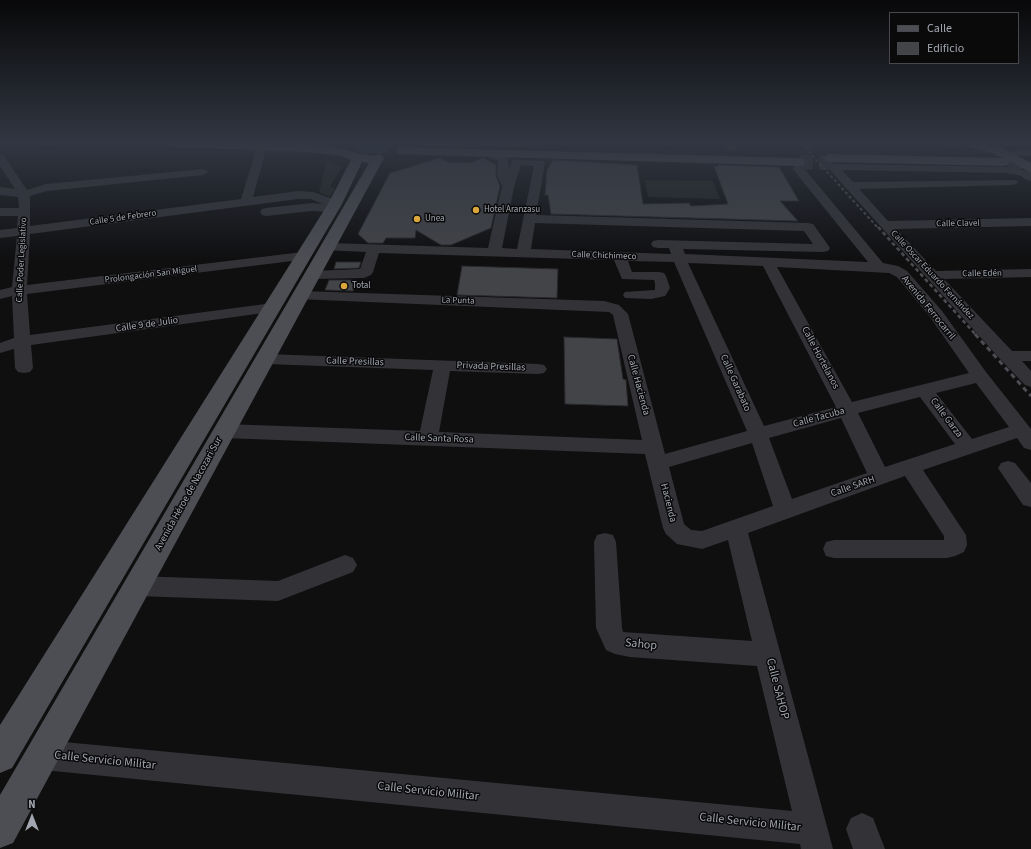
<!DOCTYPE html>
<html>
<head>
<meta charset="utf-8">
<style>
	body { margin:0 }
	#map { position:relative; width:1031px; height:849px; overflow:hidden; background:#0f0f10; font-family:"Source Sans 3",sans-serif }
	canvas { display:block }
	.legend { position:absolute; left:889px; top:12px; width:130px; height:52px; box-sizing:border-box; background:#0a0a0b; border:1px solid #47484d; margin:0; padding:5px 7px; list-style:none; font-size:12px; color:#a2a6b0 }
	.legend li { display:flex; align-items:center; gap:8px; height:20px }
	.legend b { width:20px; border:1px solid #47484d }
	.north { position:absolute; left:12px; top:797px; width:40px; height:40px; -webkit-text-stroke:3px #0a0a0b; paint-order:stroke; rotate:0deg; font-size:11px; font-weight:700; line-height:16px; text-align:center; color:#a2a6b0 }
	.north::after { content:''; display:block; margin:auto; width:14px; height:18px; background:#a2a6b0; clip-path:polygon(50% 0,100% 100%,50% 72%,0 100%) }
</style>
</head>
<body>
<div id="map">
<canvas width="1031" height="849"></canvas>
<ul class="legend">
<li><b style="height:5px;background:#4d4e54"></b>Calle</li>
<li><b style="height:11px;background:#434448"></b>Edificio</li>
</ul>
<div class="north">N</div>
</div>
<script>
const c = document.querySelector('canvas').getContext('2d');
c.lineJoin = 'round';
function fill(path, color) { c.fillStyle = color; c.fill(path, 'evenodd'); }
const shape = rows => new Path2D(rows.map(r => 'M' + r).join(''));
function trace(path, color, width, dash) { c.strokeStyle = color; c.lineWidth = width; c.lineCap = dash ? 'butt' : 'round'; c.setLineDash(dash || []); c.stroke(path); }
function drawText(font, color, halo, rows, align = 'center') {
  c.font = font + ' "Source Sans 3",sans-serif'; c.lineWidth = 3; c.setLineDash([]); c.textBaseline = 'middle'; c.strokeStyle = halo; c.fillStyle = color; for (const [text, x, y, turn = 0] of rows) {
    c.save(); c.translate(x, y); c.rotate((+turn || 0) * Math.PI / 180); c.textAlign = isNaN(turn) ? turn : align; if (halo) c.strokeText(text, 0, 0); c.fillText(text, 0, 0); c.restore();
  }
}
fill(shape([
	[327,160,342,167,330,186,335,189,330,197,319,192],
	[645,180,713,181,720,199,648,197]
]), '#1e241f');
fill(shape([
	[363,143,390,143,393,145,393,148,382,153,364,154,359,152,355,148]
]), '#2e353b');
const building = shape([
	[440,158,448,162,470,163,483,158,496,165,496,176,500,186,491,228,451,245,441,245,416,230,415,238,386,238,383,243,368,243,358,234,390,173,440,158],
	[553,160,637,165,643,204,689,203,691,206,728,204,714,166,718,167,718,165,779,167,799,201,780,201,798,221,551,214,548,195,545,195,547,170,553,160],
	[336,262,361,262,359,268,334,269,336,262],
	[462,266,558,269,557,298,457,295,462,266],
	[329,280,356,280,353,291,325,290,329,280],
	[564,337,617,339,623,379,626,380,628,406,565,404,564,337]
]);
fill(building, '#434448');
trace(building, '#29292c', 1);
trace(shape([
	[799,162,834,163],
	[1008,167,1031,168]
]), '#2c2d30', 14, [14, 6]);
fill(shape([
	[37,143,58,143,53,146,42,146,37,143],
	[260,143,265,146,264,157,253,197,298,191,313,192,339,201,341,204,339,207,337,207,335,211,331,212,312,211,266,216,262,215,260,212,262,209,266,208,312,203,323,204,311,199,298,199,30,234,27,285,303,252,308,253,310,256,308,259,27,294,30,335,273,303,278,305,281,308,278,311,31,345,33,368,30,372,24,373,18,372,15,368,14,349,0,353,0,343,14,338,12,296,0,299,0,290,12,287,17,236,0,238,0,230,17,228,18,216,0,216,0,208,19,208,18,197,0,195,0,187,15,189,0,166,0,155,4,156,27,190,46,184,203,169,209,172,203,175,47,191,30,196,30,226,241,199,254,157,255,146,260,143],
	[418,143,527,143,526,145,517,147,423,146,418,143],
	[665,143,675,143,675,144,670,147,666,146,665,143],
	[725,143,735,143,737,148,732,151,728,150,725,143],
	[801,143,811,143,814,146,809,149,805,148,801,143],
	[940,143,958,143,960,145,955,148,941,145,940,143],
	[1015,150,1031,150,1031,156,1011,155,1010,153,1015,150],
	[490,151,507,157,508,159,509,170,513,160,544,161,545,163,536,215,808,223,813,224,828,245,830,248,828,251,823,252,683,249,685,254,868,262,792,168,798,165,802,166,883,263,898,266,907,271,942,311,986,372,1031,429,1031,450,1024,448,1017,438,923,470,966,535,967,545,964,552,955,556,947,558,834,558,826,556,823,549,826,542,834,540,944,540,944,536,905,476,748,533,833,849,801,849,800,844,43,770,33,765,28,755,33,745,43,740,792,811,757,666,630,657,615,654,606,650,596,628,594,542,597,535,605,533,613,535,616,542,622,628,623,632,752,641,728,540,702,549,677,544,666,534,663,528,645,454,225,438,218,436,215,431,218,426,225,424,420,431,433,370,266,364,260,363,258,359,260,355,266,354,538,364,544,365,547,369,544,373,538,374,450,371,439,432,642,440,613,315,609,312,296,299,293,296,296,293,301,291,604,301,619,305,628,314,665,454,747,431,674,262,628,261,632,272,659,272,664,273,666,276,670,288,667,293,665,296,651,299,625,298,623,295,625,292,655,290,655,283,654,280,622,279,614,260,379,253,373,272,371,275,364,278,313,279,308,278,306,275,308,272,313,271,360,269,366,252,324,250,322,247,324,244,329,243,488,248,502,186,497,176,498,161,486,156,485,154,490,151],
	[521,165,534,166,517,249,502,248,514,187,521,165],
	[535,223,804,231,813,244,658,240,653,241,651,244,653,247,658,248,669,248,671,254,531,249,535,223],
	[688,263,763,266,836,407,764,426,688,263],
	[777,267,889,273,897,277,930,317,969,373,852,402,777,267],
	[976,383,1009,427,972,439,936,393,976,383],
	[920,397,955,444,885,467,858,413,920,397],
	[841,418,867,473,792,499,769,438,841,418],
	[752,443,773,506,702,531,691,530,684,524,669,467,752,443],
	[835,164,1010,167,1031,172,1031,181,1027,180,1021,176,1010,173,842,170,853,182,1016,180,1018,182,1016,184,1012,185,859,189,888,221,1031,218,1031,226,896,229,936,271,1031,269,1031,277,944,279,1012,351,1031,351,1031,361,1022,361,1031,371,1031,387,1025,385,1001,360,846,188,829,169,831,165,835,164],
	[1008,461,1015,463,1031,483,1031,507,1023,505,998,468,1001,463,1008,461],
	[345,555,353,558,357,565,353,572,278,601,137,596,129,593,125,586,129,579,137,576,278,581,345,555],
	[862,813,873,818,885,849,853,849,846,829,851,818,862,813]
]), '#333337');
fill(shape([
	[170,143,262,143,309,144,344,149,360,154,373,156,378,154,382,155,384,158,13,843,0,848,0,795,369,163,362,162,342,204,12,768,0,773,0,725,328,204,351,160,342,156,309,152,176,147,172,146,170,143],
	[965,143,983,143,1000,147,1031,163,1031,173,1010,161,1008,165,1004,166,830,162,826,161,824,158,826,155,830,154,1003,158,992,153,967,146,965,143],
	[402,147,799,158,803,159,805,162,803,165,799,166,398,154,396,151,398,148,402,147]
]), '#4d4e54');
trace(shape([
	[801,143,878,228]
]), '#4c4d52', 2, [3, 2.5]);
trace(shape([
	[878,227,976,335]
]), '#4c4d52', 2.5, [4, 3]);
trace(shape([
	[975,334,1031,396]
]), '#4c4d52', 3, [5, 4]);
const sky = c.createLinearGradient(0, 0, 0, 261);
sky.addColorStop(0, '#080809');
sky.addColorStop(0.55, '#313742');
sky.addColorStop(1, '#31374200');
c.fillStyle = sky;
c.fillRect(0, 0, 1031, 261);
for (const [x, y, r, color] of [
	[476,210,4,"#dba73c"],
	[417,219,4,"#dba73c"],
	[344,286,4,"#dba73c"]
]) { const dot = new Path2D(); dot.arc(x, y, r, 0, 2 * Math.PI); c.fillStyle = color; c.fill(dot); trace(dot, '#0a0a0b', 1.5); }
drawText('9px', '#a2a6b0', '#0a0a0b', [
	["Hotel Aranzasu",484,210],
	["Unea",425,219],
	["Total",352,286]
], 'left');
drawText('9px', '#a2a6b0', '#0a0a0b', [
	["Calle 5 de Febrero",123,218,-8],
	["Calle Clavel",958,224,-1],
	["Calle Chichimeco",604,256,2],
	["Calle Poder Legislativo",22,260,-87],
	["Calle Edén",982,274,-1],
	["Prolongación San Miguel",151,275,-7],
	["Calle Oscar Eduardo Fernández",932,275,47],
	["La Punta",458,301,2]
]);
drawText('10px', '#a2a6b0', '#0a0a0b', [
	["Avenida Ferrocarril",928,308,51],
	["Calle 9 de Julio",147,325,-8],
	["Calle Hortelanos",820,358,62],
	["Calle Presillas",355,362,2],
	["Privada Presillas",491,367,2],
	["Calle Garabato",735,383,66],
	["Calle Hacienda",638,385,75],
	["Calle Tacuba",819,418,-15],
	["Calle Garza",946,418,53],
	["Calle Santa Rosa",439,439,2],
	["Calle SARH",853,487,-19],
	["Avenida Héroe de Nacozari Sur",189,494,-61],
	["Hacienda",668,503,76]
]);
drawText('12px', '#a2a6b0', '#0a0a0b', [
	["Sahop",641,645,6],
	["Calle SAHOP",777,689,76],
	["Calle Servicio Militar",105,761,6],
	["Calle Servicio Militar",428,792,6],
	["Calle Servicio Militar",750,823,6]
]);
</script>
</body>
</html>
